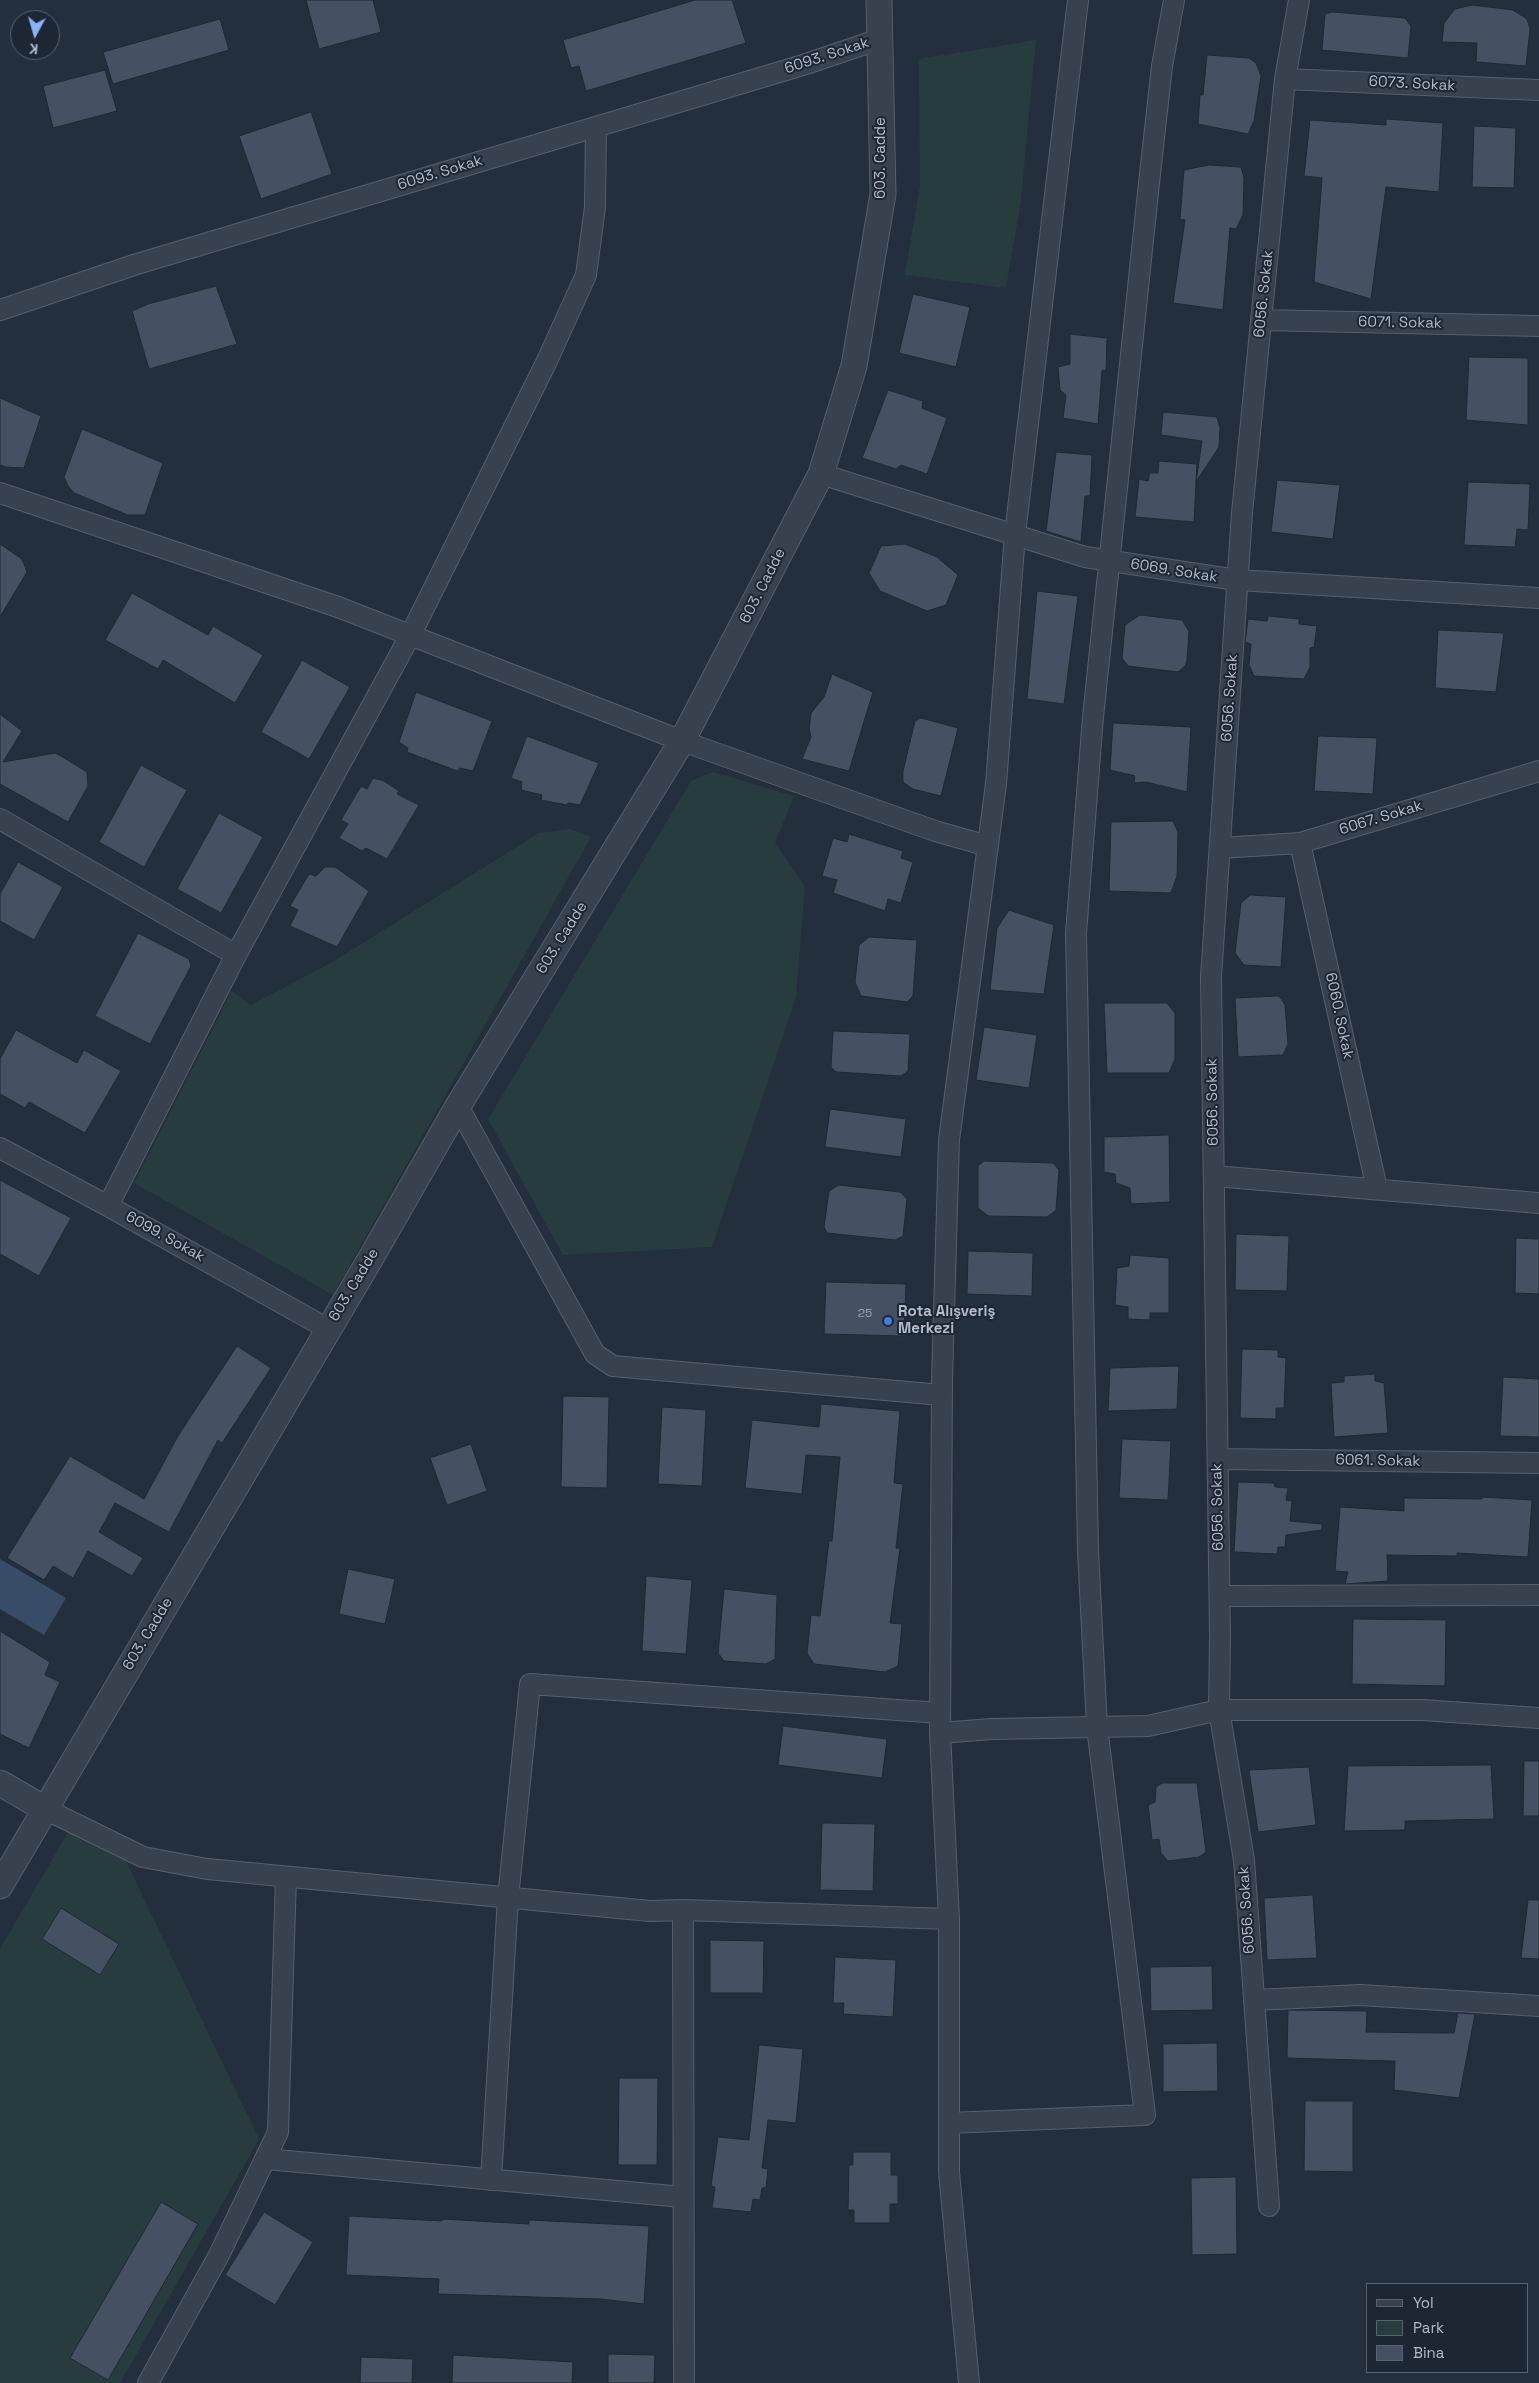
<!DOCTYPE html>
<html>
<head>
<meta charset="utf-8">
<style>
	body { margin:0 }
	#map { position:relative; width:1539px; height:2383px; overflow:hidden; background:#242f3e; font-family:"Space Grotesk",sans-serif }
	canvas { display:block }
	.legend { position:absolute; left:1366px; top:2283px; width:162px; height:90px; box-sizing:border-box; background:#1d2633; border:1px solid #59626f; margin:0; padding:6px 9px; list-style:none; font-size:15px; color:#b4bcc9 }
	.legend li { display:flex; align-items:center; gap:10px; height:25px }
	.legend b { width:25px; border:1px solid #59626f }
	.north { position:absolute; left:10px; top:10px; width:50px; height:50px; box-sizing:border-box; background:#1d2633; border:1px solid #59626f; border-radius:50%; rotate:186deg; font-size:14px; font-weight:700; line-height:20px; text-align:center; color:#b4bcc9 }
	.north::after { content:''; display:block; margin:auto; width:18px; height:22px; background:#8ab4f8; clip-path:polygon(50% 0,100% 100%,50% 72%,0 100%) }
</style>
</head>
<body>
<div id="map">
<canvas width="1539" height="2383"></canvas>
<ul class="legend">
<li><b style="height:6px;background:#38414e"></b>Yol</li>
<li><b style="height:14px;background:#263c3f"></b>Park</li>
<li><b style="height:14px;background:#455162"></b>Bina</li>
</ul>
<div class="north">K</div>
</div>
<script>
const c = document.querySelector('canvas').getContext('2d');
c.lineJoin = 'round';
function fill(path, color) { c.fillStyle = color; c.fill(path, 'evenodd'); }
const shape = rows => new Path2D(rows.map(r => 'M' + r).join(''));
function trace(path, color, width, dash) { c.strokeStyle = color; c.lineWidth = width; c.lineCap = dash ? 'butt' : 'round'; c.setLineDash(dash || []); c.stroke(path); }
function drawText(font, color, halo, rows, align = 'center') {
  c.font = font + ' "Space Grotesk",sans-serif'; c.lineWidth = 4; c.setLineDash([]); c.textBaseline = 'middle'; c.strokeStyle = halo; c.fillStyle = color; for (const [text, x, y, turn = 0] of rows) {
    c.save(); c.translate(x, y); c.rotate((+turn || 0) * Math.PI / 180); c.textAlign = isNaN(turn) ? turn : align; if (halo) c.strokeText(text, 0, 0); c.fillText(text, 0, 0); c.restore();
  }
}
fill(shape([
	[1036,40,1021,200,1006,288,905,275,920,186,919,59],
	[713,772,794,796,775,843,805,886,796,997,712,1247,563,1255,488,1119,691,781],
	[570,829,591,837,333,1295,134,1183,232,991,251,1005,334,961,539,833],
	[70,1829,123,1855,259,2139,120,2383,0,2383,0,1949]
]), '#263c3f');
fill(shape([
	[0,1559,66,1598,44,1635,0,1609]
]), '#394c67');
const building = shape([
	[306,0,373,0,381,32,319,49,306,0],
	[695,0,732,0,746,43,586,91,579,66,571,68,563,40,695,0],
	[1472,5,1513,10,1527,19,1530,29,1526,66,1476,62,1477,43,1442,42,1444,23,1455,9,1472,5],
	[1332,12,1405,18,1411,26,1408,58,1322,50,1325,14,1332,12],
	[220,19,229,50,113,84,103,52,220,19],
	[1207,55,1249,58,1256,63,1261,76,1254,121,1248,134,1198,124,1200,95,1203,95,1207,55],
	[105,70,117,111,53,128,43,86,105,70],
	[311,112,332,174,261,199,239,136,311,112],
	[1386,119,1443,123,1439,192,1386,187,1371,299,1314,282,1322,178,1304,176,1310,120,1386,125,1386,119],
	[1474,126,1516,128,1514,188,1472,187,1474,126],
	[1209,165,1241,167,1244,178,1243,215,1236,229,1230,228,1223,310,1173,303,1185,220,1180,219,1184,170,1209,165],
	[216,286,237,344,149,369,132,311,148,304,216,286],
	[913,294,970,307,956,367,899,353,913,294],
	[1070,334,1107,338,1106,371,1102,370,1098,424,1063,418,1066,395,1060,390,1058,367,1070,364,1070,334],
	[1469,357,1528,358,1528,425,1466,420,1469,357],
	[888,390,923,401,922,408,947,418,927,474,901,465,896,469,862,458,888,390],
	[0,398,41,416,24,468,6,467,0,465,0,398],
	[1163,412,1217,417,1220,428,1219,447,1196,482,1202,441,1161,435,1163,412],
	[82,429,163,463,145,515,128,515,74,493,68,486,64,477,82,429],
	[1056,452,1092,455,1090,496,1085,496,1081,542,1046,531,1056,452],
	[1159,461,1197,464,1194,522,1135,517,1139,479,1148,481,1150,473,1158,473,1159,461],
	[1277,480,1340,485,1333,539,1271,532,1277,480],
	[1468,482,1530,484,1528,530,1517,529,1515,547,1464,545,1468,482],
	[0,544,22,559,27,572,0,617,0,544],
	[905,544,937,557,958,575,946,605,927,611,880,591,869,573,881,546,905,544],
	[1037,591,1078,596,1064,704,1027,699,1037,591],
	[132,593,208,635,213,626,263,655,235,703,163,660,158,669,105,640,132,593],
	[1140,615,1182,620,1189,631,1187,660,1185,666,1178,672,1128,666,1122,658,1125,625,1140,615],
	[1268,616,1299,619,1299,624,1317,626,1314,647,1310,648,1310,667,1304,679,1254,676,1249,665,1251,644,1245,642,1248,619,1267,621,1268,616],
	[1438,630,1504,633,1496,692,1435,688,1438,630],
	[302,660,350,687,309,759,261,732,302,660],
	[832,674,873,692,849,771,802,759,811,737,809,728,811,713,824,697,832,674],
	[416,692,492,721,473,771,460,768,457,771,407,752,408,748,399,742,416,692],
	[0,714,22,731,3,762,56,753,87,772,88,786,68,822,0,784,0,714],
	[921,718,958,728,941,796,913,789,903,782,903,771,915,721,921,718],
	[1113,723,1191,727,1187,792,1146,782,1134,783,1135,776,1110,770,1113,723],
	[527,736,599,763,580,805,568,803,567,805,541,800,542,795,521,790,522,782,511,778,527,736],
	[1318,736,1377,738,1373,794,1314,791,1318,736],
	[141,765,187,790,144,867,99,842,141,765],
	[373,778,384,781,399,791,397,794,419,805,387,859,366,848,362,851,339,838,348,824,341,820,361,786,367,789,373,778],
	[219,813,263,837,221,913,177,889,219,813],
	[1173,821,1178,832,1177,876,1171,893,1109,891,1111,822,1173,821],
	[849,834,903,851,901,858,913,862,901,903,888,899,885,911,833,893,837,880,822,876,833,838,847,842,849,834],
	[18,862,63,887,34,940,0,921,0,894,18,862],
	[325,867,335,867,369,891,337,947,290,926,298,910,290,906,309,874,316,876,325,867],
	[1250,895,1286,897,1281,967,1244,965,1235,953,1241,903,1250,895],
	[1009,910,1054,925,1044,994,990,990,997,928,1009,910],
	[138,933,189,959,191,966,150,1044,95,1016,138,933],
	[869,937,917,940,913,996,907,1002,861,996,855,982,859,945,869,937],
	[1279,996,1285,1005,1288,1044,1283,1055,1238,1057,1235,998,1279,996],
	[1104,1003,1167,1003,1175,1013,1175,1059,1169,1073,1107,1073,1104,1003],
	[984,1027,1037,1035,1029,1088,976,1080,984,1027],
	[16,1030,77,1063,84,1050,121,1071,85,1133,29,1102,25,1108,0,1094,0,1059,16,1030],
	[833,1031,910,1034,908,1071,901,1076,836,1072,831,1067,833,1031],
	[830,1109,906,1119,901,1157,825,1147,830,1109],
	[1169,1135,1170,1202,1131,1204,1130,1188,1116,1183,1115,1174,1104,1172,1104,1137,1169,1135],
	[984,1161,1053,1163,1059,1170,1056,1210,1047,1217,988,1216,978,1208,978,1166,984,1161],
	[0,1180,71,1218,39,1276,0,1254,0,1180],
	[839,1185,900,1192,907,1199,903,1236,895,1240,827,1233,824,1227,829,1191,839,1185],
	[1236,1234,1289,1236,1287,1291,1235,1290,1236,1234],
	[1516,1238,1539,1239,1539,1294,1515,1293,1516,1238],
	[968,1251,1033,1253,1032,1296,967,1294,968,1251],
	[1130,1255,1169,1258,1169,1313,1150,1313,1150,1320,1128,1319,1128,1307,1115,1305,1117,1268,1129,1266,1130,1255],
	[826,1282,906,1284,904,1336,824,1334,826,1282],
	[237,1346,271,1368,222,1443,218,1440,169,1532,115,1503,99,1532,143,1558,132,1576,88,1551,73,1578,53,1566,44,1580,7,1558,70,1456,144,1499,178,1436,237,1346],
	[1242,1349,1278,1350,1278,1357,1286,1358,1284,1408,1276,1408,1276,1419,1240,1418,1242,1349],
	[1179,1366,1177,1409,1108,1411,1110,1368,1179,1366],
	[1375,1374,1375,1381,1384,1383,1388,1433,1334,1437,1331,1383,1344,1382,1344,1376,1375,1374],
	[1503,1377,1539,1379,1539,1437,1500,1436,1503,1377],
	[563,1396,609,1397,607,1488,561,1487,563,1396],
	[821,1404,900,1411,894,1483,903,1484,896,1548,900,1548,890,1623,902,1624,898,1666,885,1672,814,1664,807,1653,811,1615,820,1616,829,1541,832,1541,840,1457,806,1455,802,1494,745,1488,752,1420,819,1427,821,1404],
	[662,1407,706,1410,702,1486,658,1484,662,1407],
	[1122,1439,1171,1441,1168,1500,1119,1498,1122,1439],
	[471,1444,487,1491,447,1505,430,1458,471,1444],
	[1238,1482,1274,1483,1275,1487,1288,1488,1286,1500,1292,1501,1290,1521,1322,1524,1322,1530,1286,1535,1285,1547,1278,1547,1277,1554,1234,1552,1238,1482],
	[1482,1497,1532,1500,1528,1557,1457,1553,1457,1556,1387,1555,1388,1581,1345,1584,1348,1572,1335,1571,1340,1507,1404,1511,1404,1498,1482,1499,1482,1497],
	[348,1569,395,1579,385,1624,339,1614,348,1569],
	[646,1576,692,1580,686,1654,642,1651,646,1576],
	[724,1589,777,1595,775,1659,766,1664,724,1661,718,1653,724,1589],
	[1353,1619,1446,1620,1445,1686,1352,1684,1353,1619],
	[0,1631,50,1662,45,1675,60,1682,29,1748,0,1734,0,1631],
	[783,1726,887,1739,882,1778,778,1765,783,1726],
	[1524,1761,1539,1761,1539,1816,1523,1816,1524,1761],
	[1491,1765,1494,1819,1405,1821,1405,1830,1344,1831,1348,1766,1491,1765],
	[1309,1767,1316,1825,1258,1832,1249,1770,1309,1767],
	[1162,1783,1197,1783,1206,1852,1199,1857,1168,1861,1161,1853,1159,1839,1152,1840,1148,1805,1155,1802,1156,1787,1162,1783],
	[822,1823,875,1824,873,1891,820,1890,822,1823],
	[1313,1895,1317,1958,1267,1960,1264,1898,1313,1895],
	[1528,1900,1539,1900,1539,1959,1521,1958,1528,1900],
	[61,1908,119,1944,100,1975,42,1939,61,1908],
	[710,1940,764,1941,763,1993,710,1993,710,1940],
	[835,1957,896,1960,893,2017,843,2014,844,2003,833,2003,835,1957],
	[1212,1966,1213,2010,1151,2011,1150,1967,1212,1966],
	[1288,2010,1367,2011,1366,2032,1439,2033,1454,2033,1458,2013,1475,2014,1459,2098,1394,2090,1395,2061,1287,2058,1288,2010],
	[1217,2043,1218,2091,1163,2092,1163,2044,1217,2043],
	[759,2045,803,2049,796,2123,768,2120,762,2168,768,2169,766,2188,762,2188,760,2200,753,2199,751,2212,712,2208,715,2187,711,2186,718,2137,749,2140,759,2045],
	[619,2078,658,2078,657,2165,618,2165,619,2078],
	[1305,2101,1353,2101,1353,2172,1304,2171,1305,2101],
	[853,2152,891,2152,891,2175,898,2175,898,2204,890,2204,890,2223,854,2223,854,2210,848,2210,849,2165,853,2165,853,2152],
	[1236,2177,1237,2254,1192,2255,1191,2178,1236,2177],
	[161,2202,198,2224,108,2380,70,2358,161,2202],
	[264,2212,313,2242,275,2305,225,2275,264,2212],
	[349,2216,442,2221,442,2219,529,2224,529,2220,649,2226,644,2304,601,2299,438,2294,439,2279,346,2275,349,2216],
	[608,2354,655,2355,654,2383,608,2383,608,2354],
	[453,2355,573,2362,572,2383,452,2383,453,2355],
	[361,2357,413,2359,412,2383,360,2383,361,2357]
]);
fill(building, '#455162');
trace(building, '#1f2835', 1);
const minor = shape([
	[1285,79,1539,90],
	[0,310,137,264,803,65,880,39],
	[1261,320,1539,326],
	[821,474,1085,557,1237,580,1539,598],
	[0,493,338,607,682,741,935,831,988,846],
	[0,819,236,955],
	[1300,843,1377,1189],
	[1220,848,1300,843,1539,771],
	[458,1106,595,1354,613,1366,942,1395],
	[0,1148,108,1206,328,1329],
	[1214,1176,1539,1203],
	[108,1206,236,955,411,634,546,363,586,275,595,207,596,127],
	[1218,1459,1539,1463],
	[1220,1596,1539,1595],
	[940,1733,992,1729,1148,1726,1219,1710,1422,1710,1539,1718],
	[45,1809,143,1857,207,1869,650,1911,683,1910,949,1919],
	[683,1910,684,2383],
	[1254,2000,1360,1995,1539,2006],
	[949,2123,1145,2115,1097,1727,1088,1551,1076,933,1093,717,1149,183,1162,66,1174,0],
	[266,2159,683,2197],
	[491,2180,508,1898,530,1684,940,1713],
	[1269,2206,1244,1860,1219,1710,1220,1636,1211,977,1242,513,1285,79,1299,0],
	[148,2383,219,2255,278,2132,286,1877],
	[969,2383,949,2172,949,1919,940,1733,942,1380,949,1140,996,784,1015,534,1078,0]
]);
const tertiary = shape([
	[0,1783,45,1809],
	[0,1886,372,1256,458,1106,682,741,821,474,854,366,883,194,879,0]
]);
trace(minor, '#565f6c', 22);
trace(tertiary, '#565f6c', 27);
trace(minor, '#38414e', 20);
trace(tertiary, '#38414e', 25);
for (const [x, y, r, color] of [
	[888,1321,5,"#3f7fe0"]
]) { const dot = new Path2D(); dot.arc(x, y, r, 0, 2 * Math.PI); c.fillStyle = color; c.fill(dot); trace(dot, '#1d2633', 2); }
drawText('12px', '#98a1af', null, [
	["25",865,1314]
]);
drawText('15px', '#b4bcc9', '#1d2633', [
	["6093. Sokak",827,56,-18],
	["6073. Sokak",1412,84,3],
	["603. Cadde",881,158,-90],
	["6093. Sokak",440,173,-17],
	["6056. Sokak",1264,294,-84],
	["6071. Sokak",1400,323,1],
	["6069. Sokak",1174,571,9],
	["603. Cadde",763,586,-63],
	["6056. Sokak",1230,698,-86],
	["6067. Sokak",1381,818,-17],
	["603. Cadde",562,938,-58],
	["6060. Sokak",1339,1016,78],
	["6056. Sokak",1213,1102,-91],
	["6099. Sokak",165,1237,29],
	["603. Cadde",354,1285,-59],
	["6061. Sokak",1378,1461,1],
	["6056. Sokak",1218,1507,-91],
	["603. Cadde",148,1634,-59],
	["6056. Sokak",1247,1910,-94]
]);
drawText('bold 15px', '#b4bcc9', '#1d2633', [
	["Rota Alışveriş",898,1312],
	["Merkezi",898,1329]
], 'left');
</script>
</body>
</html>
